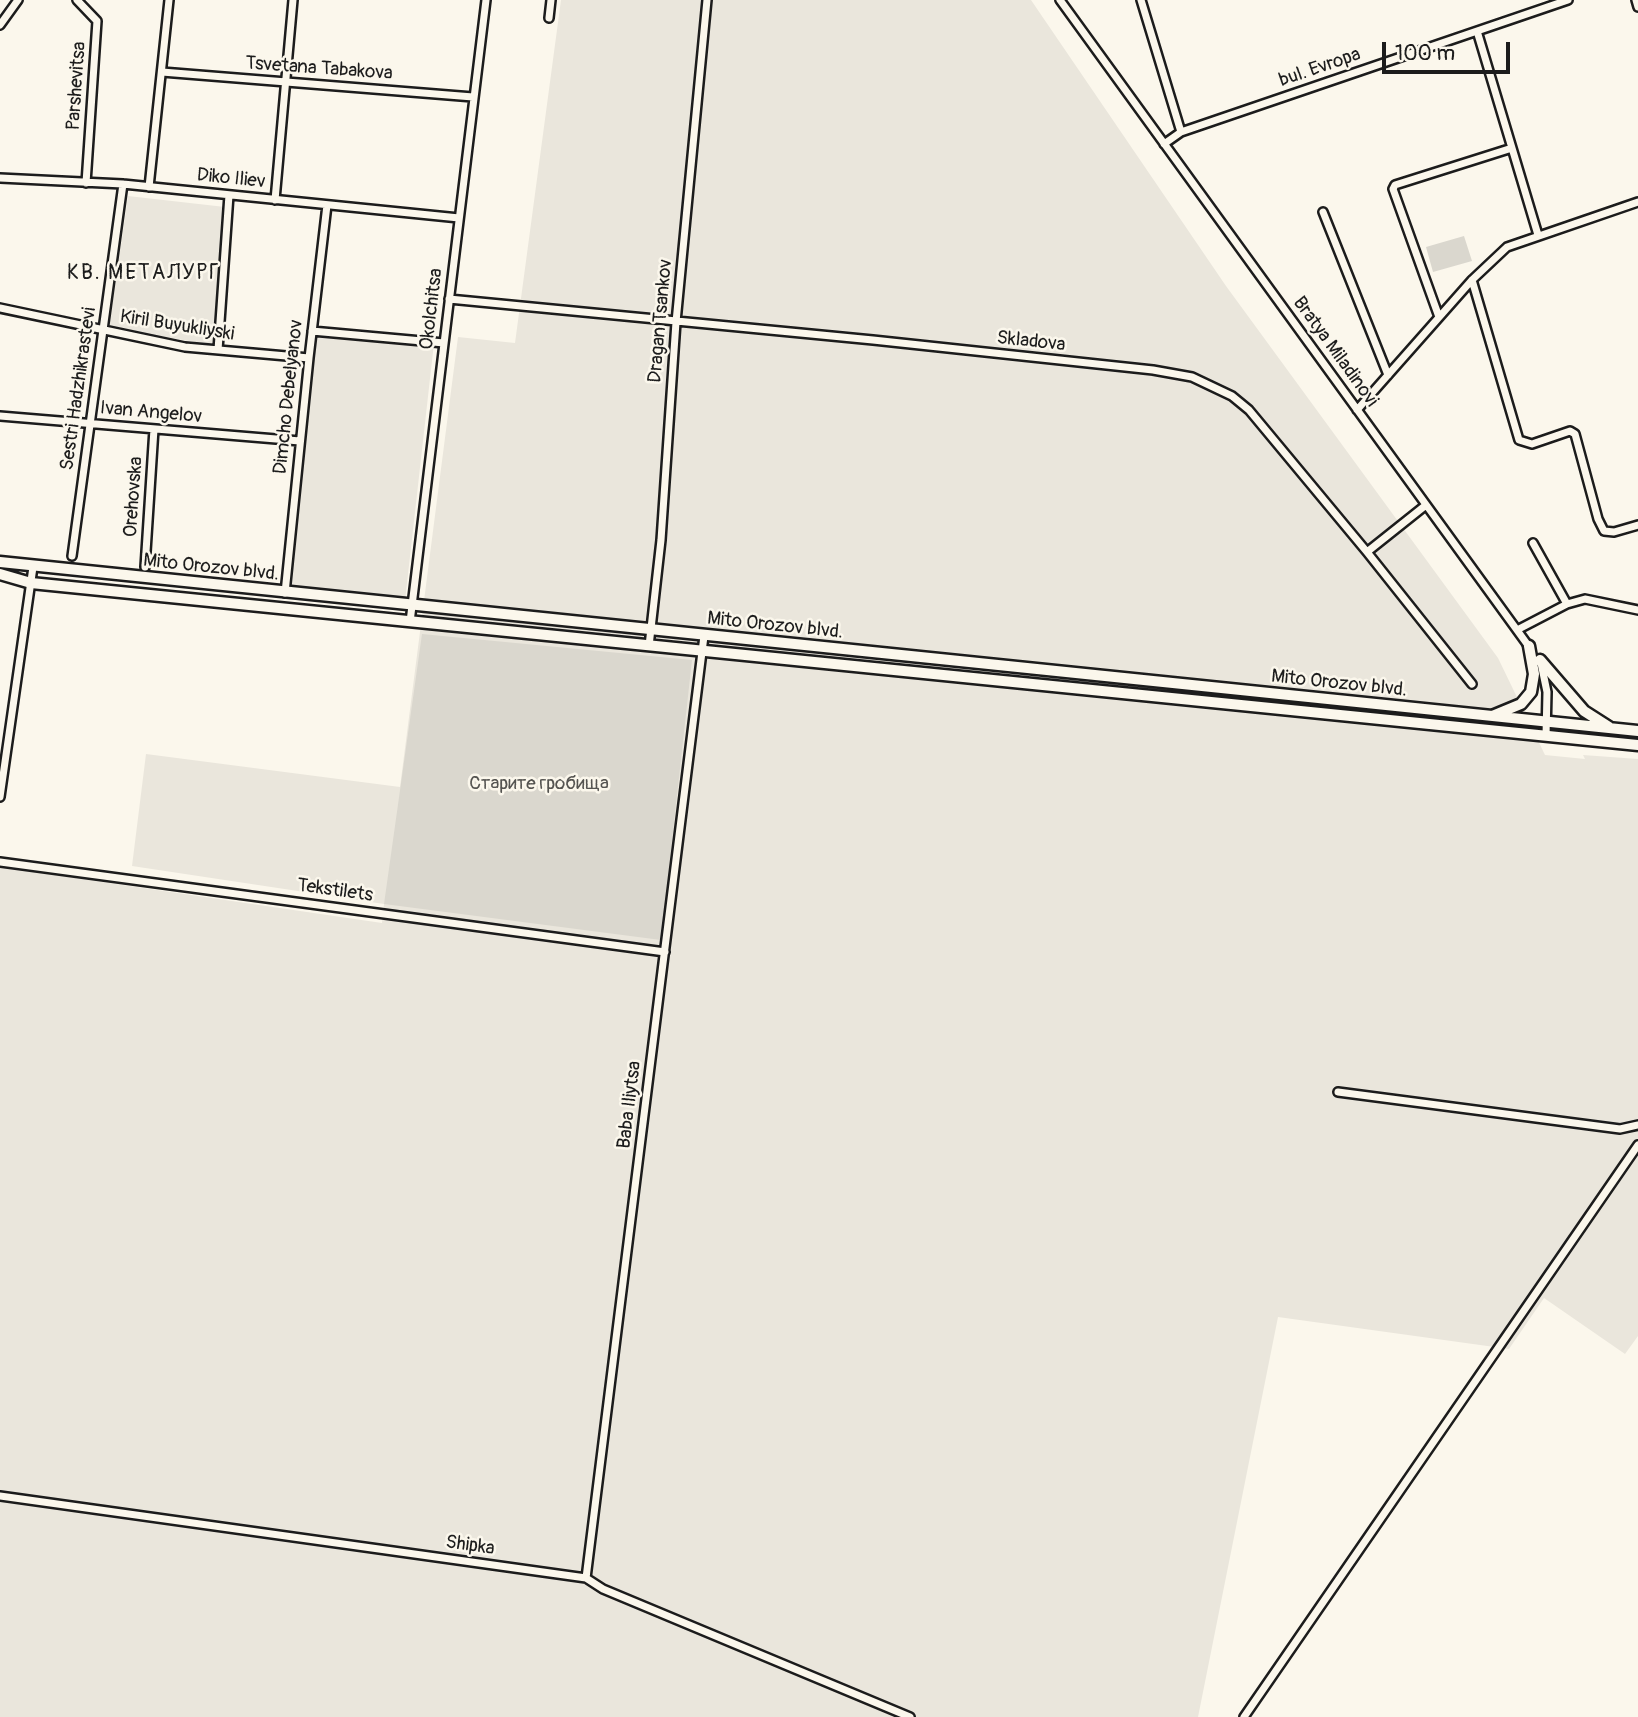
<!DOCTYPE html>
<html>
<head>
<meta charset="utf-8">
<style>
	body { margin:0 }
	#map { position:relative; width:1638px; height:1717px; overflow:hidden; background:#fbf7ec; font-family:Pangolin,sans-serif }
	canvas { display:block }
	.scale { position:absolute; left:1382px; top:42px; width:128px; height:32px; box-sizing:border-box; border:4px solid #1c1c1c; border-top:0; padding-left:9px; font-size:21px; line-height:24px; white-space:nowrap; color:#1c1c1c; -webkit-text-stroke:5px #fbf7ec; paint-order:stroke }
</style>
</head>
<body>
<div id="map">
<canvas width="1638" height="1717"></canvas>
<div class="scale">100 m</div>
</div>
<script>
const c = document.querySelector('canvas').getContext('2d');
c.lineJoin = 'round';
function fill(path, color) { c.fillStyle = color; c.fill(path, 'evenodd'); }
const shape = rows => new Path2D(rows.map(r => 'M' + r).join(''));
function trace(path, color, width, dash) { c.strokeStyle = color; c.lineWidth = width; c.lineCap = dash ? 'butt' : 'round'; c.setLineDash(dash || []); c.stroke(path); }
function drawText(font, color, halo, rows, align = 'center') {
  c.font = font + ' Pangolin,sans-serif'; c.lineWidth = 5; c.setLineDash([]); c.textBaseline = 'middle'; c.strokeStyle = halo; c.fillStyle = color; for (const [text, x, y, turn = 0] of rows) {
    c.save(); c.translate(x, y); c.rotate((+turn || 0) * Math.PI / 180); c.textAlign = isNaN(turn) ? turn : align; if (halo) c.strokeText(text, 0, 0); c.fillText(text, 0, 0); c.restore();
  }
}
fill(shape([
	[561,0,1031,0,1226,286,1498,658,1545,755,1585,759,1583,755,1638,759,1638,1336,1625,1354,1544,1298,1509,1349,1278,1317,1198,1717,0,1717,0,867,382,923,384,904,132,866,146,754,400,787,458,337,515,343],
	[128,196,225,207,214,345,109,328],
	[317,331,434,343,405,601,289,589]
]), '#eae6dc');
fill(shape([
	[1464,236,1472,261,1433,272,1426,247],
	[422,634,692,660,661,940,384,904]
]), '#dad7ce');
const minor = shape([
	[77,0,97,21,86,183],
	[1060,0,1530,648],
	[1141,0,1181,132],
	[1636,0,1638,7],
	[549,18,551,0],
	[0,25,18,0],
	[1477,31,1538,235],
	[162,72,473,97],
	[1164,144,1181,132,1568,0],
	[0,178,123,184,459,218],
	[149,187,169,0],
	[275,200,293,0],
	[1323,212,1388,375],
	[1472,280,1519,440,1532,444,1570,431,1575,434,1598,519,1604,531,1614,532,1638,525],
	[449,299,873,340,1153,370,1192,377,1232,396,1249,410,1367,552,1472,684],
	[0,308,185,347,309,358],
	[1439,317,1393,189,1395,185,1512,148],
	[312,331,444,343],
	[218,350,229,195],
	[1357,410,1472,280,1507,247,1638,202],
	[0,416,300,441],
	[1533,543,1567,604],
	[1367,552,1426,505],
	[72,556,123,184],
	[145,567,154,429],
	[285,593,309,358,327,205],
	[410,622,486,0],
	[1517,630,1567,604,1585,599,1638,610],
	[649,646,661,540,676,322,707,0],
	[1541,663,1547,692,1546,736],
	[0,797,33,567],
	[0,862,665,952],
	[1338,1092,1620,1129,1638,1125],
	[0,1496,586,1578,603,1589,910,1717],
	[586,1578,704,636],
	[1244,1717,1638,1145]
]);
const secondary = shape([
	[0,562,1638,731],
	[0,574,31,583,1638,745],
	[1540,660,1584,711,1609,727],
	[1492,716,1521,704,1531,692,1534,674,1529,646]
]);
trace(minor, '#1c1c1c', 12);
trace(secondary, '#1c1c1c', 15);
trace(minor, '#fbf7ec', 7);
trace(secondary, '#fbf7ec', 10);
drawText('19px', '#1c1c1c', '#fbf7ec', [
	["bul. Evropa",1320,68,-19],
	["Tsvetana Tabakova",319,69,4],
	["Parshevitsa",77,86,-86],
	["Diko Iliev",231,179,6],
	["Okolchitsa",432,309,-83],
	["Dragan Tsankov",661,321,-85],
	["Kiril Buyukliyski",177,326,9],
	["Skladova",1031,342,6],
	["Bratya Miladinovi",1335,352,54],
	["Sestri Hadzhikrastevi",79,389,-82],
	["Dimcho Debelyanov",289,397,-84],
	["Ivan Angelov",151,413,5],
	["Orehovska",134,497,-86],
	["Mito Orozov blvd.",211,568,6],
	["Mito Orozov blvd.",775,626,6],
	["Mito Orozov blvd.",1339,684,6],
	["Tekstilets",335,891,8],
	["Baba Iliytsa",630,1105,-83],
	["Shipka",470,1546,8]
]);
drawText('19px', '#555451', '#fbf7ec', [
	["Старите гробища",539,784]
]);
c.letterSpacing = '2px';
drawText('21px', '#1c1c1c', '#fbf7ec', [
	["КВ. МЕТАЛУРГ",144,274]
]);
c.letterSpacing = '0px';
</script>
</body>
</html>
